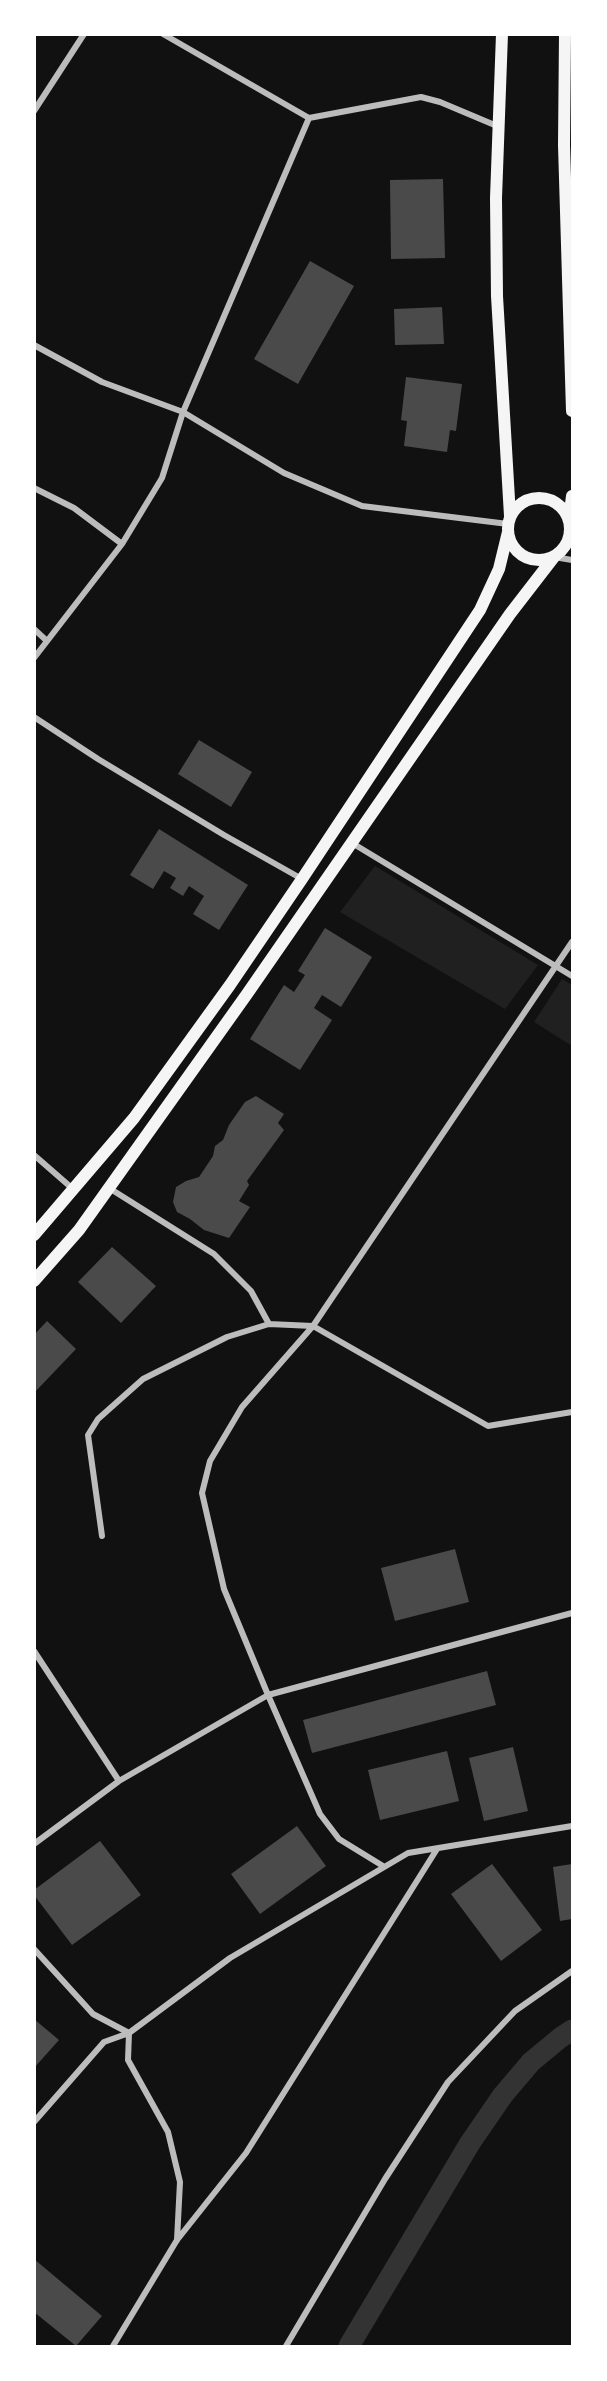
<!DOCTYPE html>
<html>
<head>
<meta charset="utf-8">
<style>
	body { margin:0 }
	#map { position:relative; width:607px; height:2381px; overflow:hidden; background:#111; font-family:Arial,sans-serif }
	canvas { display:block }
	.frame { position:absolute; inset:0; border:36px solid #fff; pointer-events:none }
</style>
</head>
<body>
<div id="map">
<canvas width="607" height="2381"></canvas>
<div class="frame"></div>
</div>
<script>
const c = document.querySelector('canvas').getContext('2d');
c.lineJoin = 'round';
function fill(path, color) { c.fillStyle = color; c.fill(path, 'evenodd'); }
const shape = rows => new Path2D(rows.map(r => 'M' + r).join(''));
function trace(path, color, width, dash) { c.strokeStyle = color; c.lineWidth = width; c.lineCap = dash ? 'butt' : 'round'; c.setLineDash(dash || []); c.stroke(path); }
fill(shape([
	[375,866,538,965,505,1009,340,912],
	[562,979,572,985,572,1046,534,1022]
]), '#202020');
trace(shape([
	[349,2346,470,2143,503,2095,531,2062,560,2038,572,2030]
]), '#333', 21);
fill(shape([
	[443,179,445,258,391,259,390,180],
	[310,261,354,286,298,384,254,359],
	[442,307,444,344,395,345,394,309],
	[406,377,462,384,456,431,450,430,447,452,404,446,407,421,401,420],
	[199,740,252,772,231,807,178,774],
	[159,829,248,885,219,930,193,914,204,896,189,886,183,896,170,888,176,878,164,871,153,889,130,875],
	[325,928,372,957,341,1007,322,995,314,1008,332,1020,300,1070,250,1039,284,985,294,992,305,975,298,971],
	[256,1096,284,1114,278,1123,284,1130,247,1181,249,1185,239,1201,250,1207,229,1238,204,1230,190,1219,177,1212,173,1202,176,1187,186,1181,199,1177,213,1156,215,1146,223,1140,229,1125,245,1102],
	[112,1247,156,1286,121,1323,78,1282],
	[47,1321,76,1349,34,1393,34,1335],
	[455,1549,469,1602,395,1621,381,1568],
	[487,1671,496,1705,312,1753,303,1720],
	[513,1747,528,1811,484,1821,469,1758],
	[447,1751,459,1801,380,1820,368,1770],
	[297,1826,326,1866,260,1914,231,1874],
	[100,1841,141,1895,72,1945,34,1895,34,1890],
	[492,1864,542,1930,501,1961,451,1894],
	[572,1864,572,1919,560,1921,553,1867],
	[34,2019,59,2040,34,2068],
	[34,2259,102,2316,76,2346,34,2312]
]), '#4a4a4a');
trace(shape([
	[163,34,309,118,421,97,440,102,497,126],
	[34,111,84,34],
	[34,345,102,382,183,412,284,473,362,506,508,524],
	[34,488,74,508,122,544],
	[554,557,572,560],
	[34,629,47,641],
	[34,658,122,544,162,478,183,412,309,118],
	[34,717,98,759,224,835,302,879],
	[352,843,572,976],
	[34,1155,73,1189],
	[109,1188,214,1254,251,1291,269,1324,313,1326,572,942],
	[102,1536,88,1435,98,1419,143,1379,227,1337,269,1324],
	[34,1651,119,1781],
	[34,1844,119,1781,268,1695,572,1613],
	[383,1866,339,1839,320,1814,268,1695,224,1589,202,1493,210,1461,242,1407,313,1326,488,1426,572,1412],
	[34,1949,93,2014,129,2033,104,2042,34,2122],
	[177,2240,180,2182,168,2132,128,2060,129,2033,230,1958,408,1853,572,1826],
	[113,2346,177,2240,246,2153,437,1849],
	[286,2346,385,2179,448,2082,515,2011,572,1971]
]), '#bcbcbc', 6);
trace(shape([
	[502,34,496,198,497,296,510,516],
	[565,34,564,145,572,411],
	'508 529a31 31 0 1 1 62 0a31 31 0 1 1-62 0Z',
	[569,520,572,496],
	[34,1235,134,1118,230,985,302,879,480,610,499,569,508,532],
	[34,1281,79,1230,247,994,510,614,554,557]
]), '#f5f5f5', 12);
</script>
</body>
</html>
